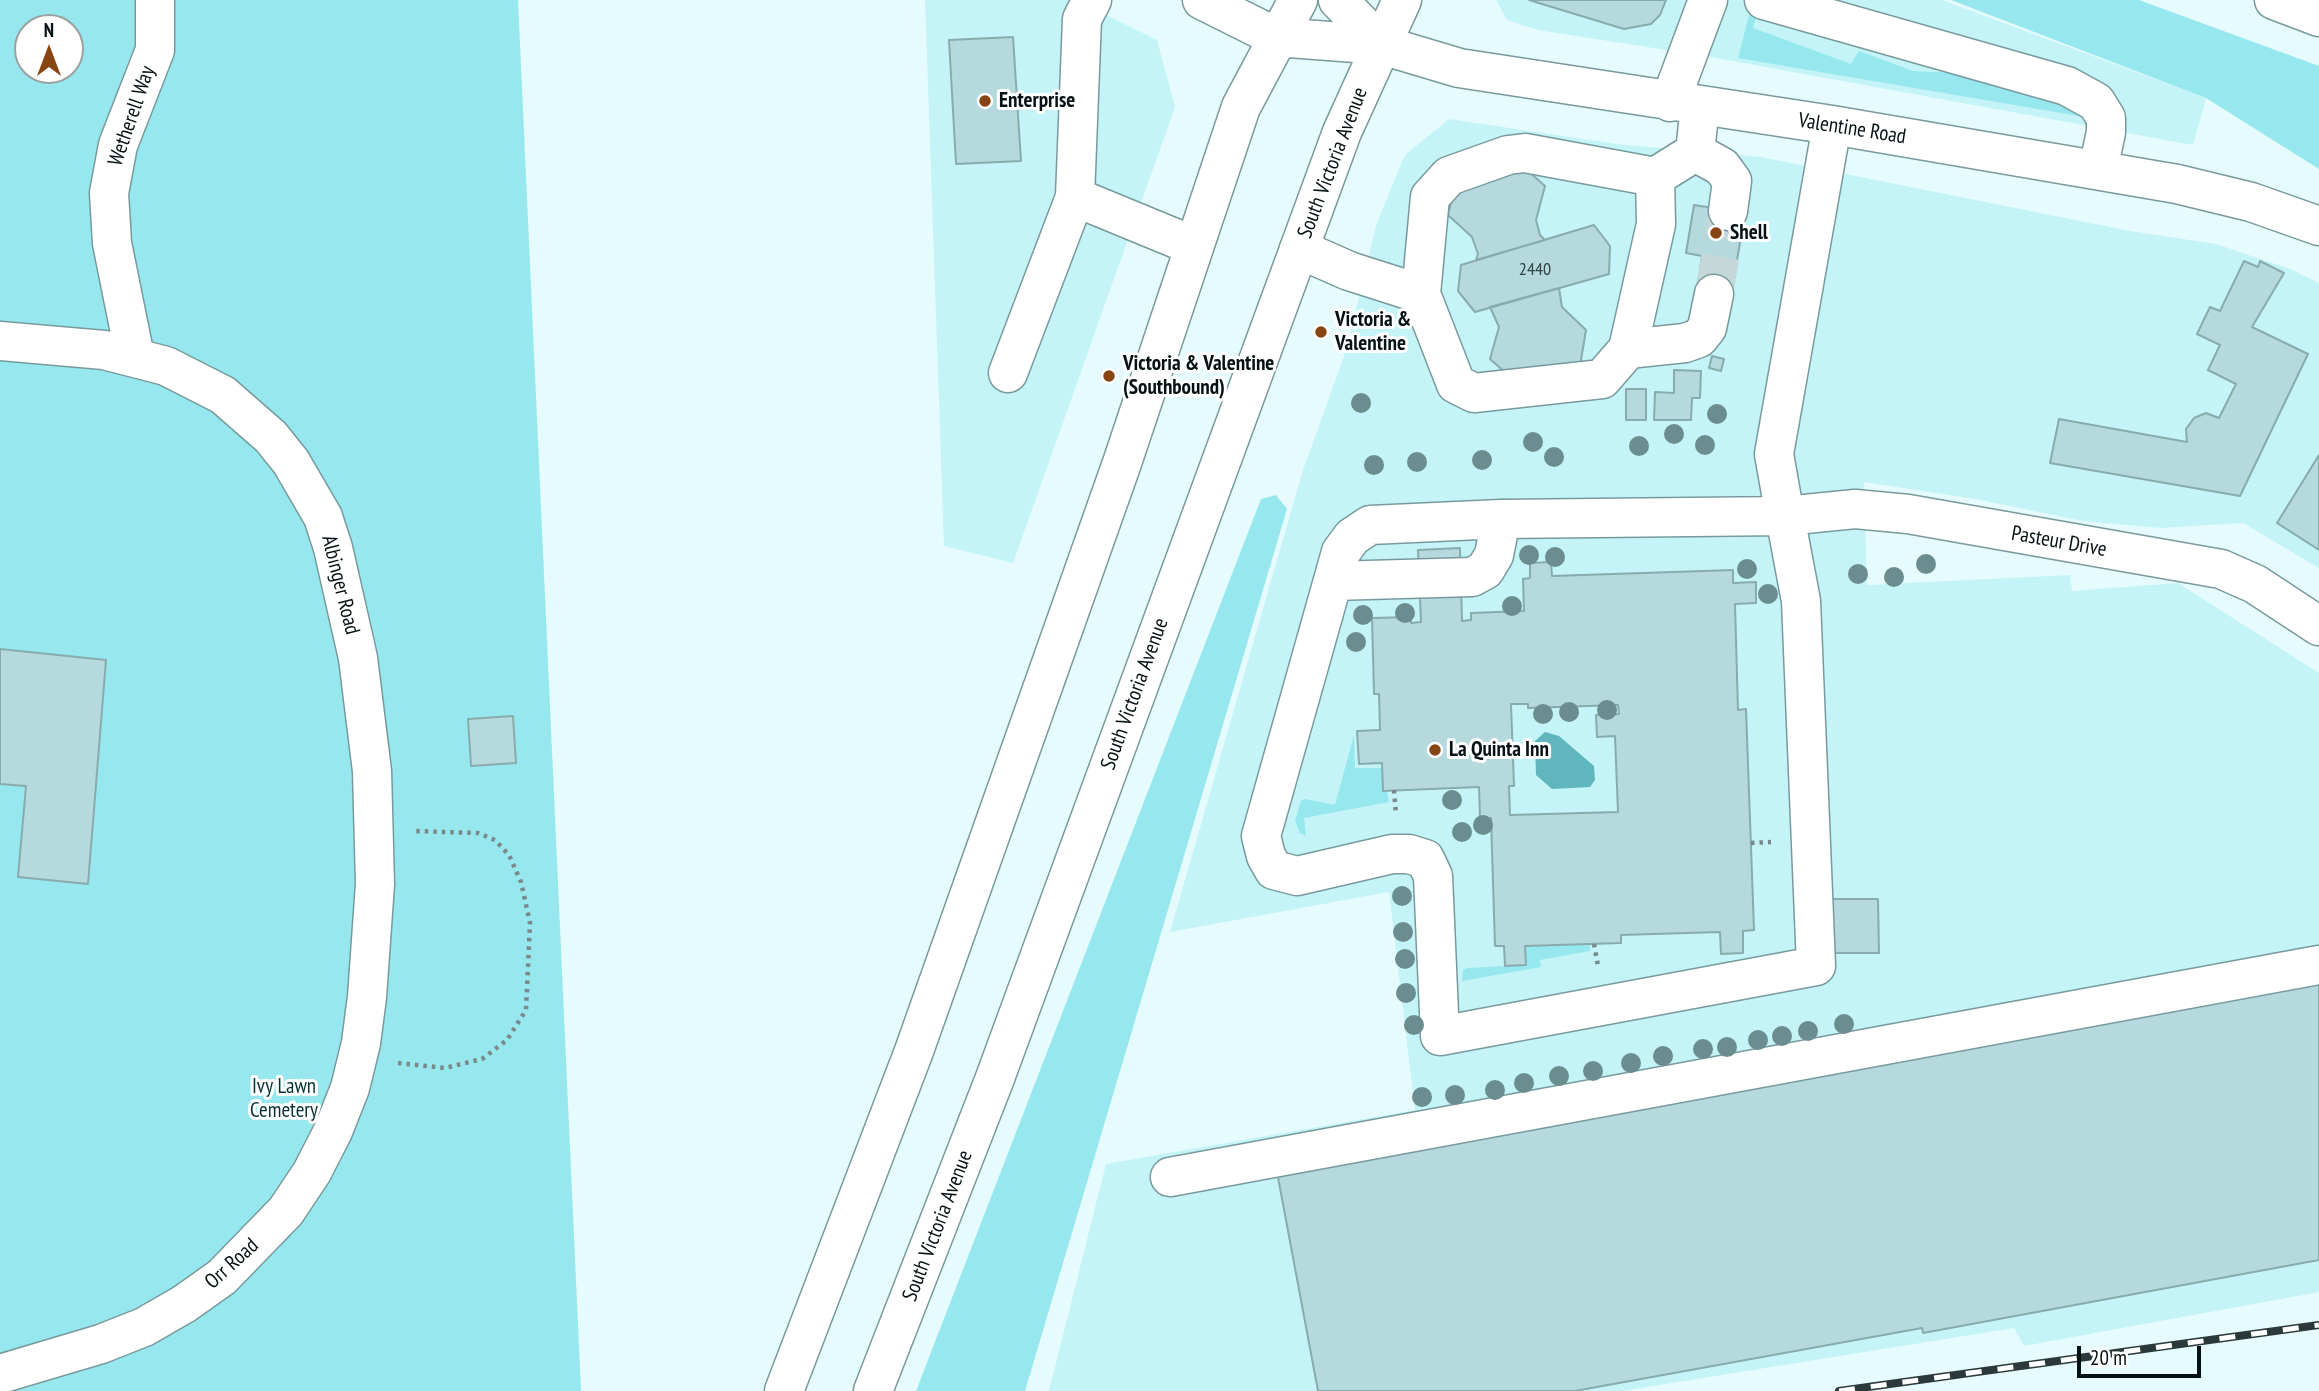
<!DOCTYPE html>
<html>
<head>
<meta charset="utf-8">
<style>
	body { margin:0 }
	#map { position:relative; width:2319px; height:1391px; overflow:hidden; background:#e6fbfd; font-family:"PT Sans Narrow",sans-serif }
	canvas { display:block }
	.north { position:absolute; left:14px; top:14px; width:70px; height:70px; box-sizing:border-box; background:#fff; border:2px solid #9ba0a0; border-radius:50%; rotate:0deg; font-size:19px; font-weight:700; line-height:28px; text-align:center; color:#051112 }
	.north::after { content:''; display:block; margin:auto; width:24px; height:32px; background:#874514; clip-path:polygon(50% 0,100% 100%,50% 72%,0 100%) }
	.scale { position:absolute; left:2077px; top:1346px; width:124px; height:32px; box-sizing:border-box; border:4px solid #051112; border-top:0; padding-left:9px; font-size:21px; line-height:24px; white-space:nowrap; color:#051112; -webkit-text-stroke:5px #fff; paint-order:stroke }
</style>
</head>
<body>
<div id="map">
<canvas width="2319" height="1391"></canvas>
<div class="north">N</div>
<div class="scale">20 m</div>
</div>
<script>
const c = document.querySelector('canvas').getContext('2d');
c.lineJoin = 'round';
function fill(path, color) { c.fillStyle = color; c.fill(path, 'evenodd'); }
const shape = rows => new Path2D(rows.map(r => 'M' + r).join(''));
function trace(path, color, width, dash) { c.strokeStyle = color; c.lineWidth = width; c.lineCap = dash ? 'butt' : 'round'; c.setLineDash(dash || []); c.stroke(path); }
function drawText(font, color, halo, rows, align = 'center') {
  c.font = font + ' "PT Sans Narrow",sans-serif'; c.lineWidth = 6; c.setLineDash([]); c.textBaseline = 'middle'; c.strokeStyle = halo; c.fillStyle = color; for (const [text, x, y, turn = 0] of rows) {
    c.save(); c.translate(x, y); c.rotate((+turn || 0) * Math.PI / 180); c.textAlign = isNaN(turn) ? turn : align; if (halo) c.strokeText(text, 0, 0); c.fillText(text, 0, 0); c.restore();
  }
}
fill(shape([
	[925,0,1076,0,1157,40,1175,107,1013,563,944,546],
	[1496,0,1942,0,2206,98,2193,145,1705,56,1538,30,1507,20],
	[1449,119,1617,144,1761,157,2130,231,2216,244,2290,269,2319,283,2319,568,2243,523,2160,528,2083,521,1975,499,1864,482,1867,585,2070,575,2072,591,2178,583,2319,673,2319,1292,2024,1346,2014,1328,1622,1391,1049,1391,1106,1164,1415,1110,1389,892,1170,932,1303,470,1347,348,1376,225,1405,155]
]), '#c4f4f7');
fill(shape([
	[0,0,518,0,581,1391,0,1391],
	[28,28,70,28,70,70,28,70],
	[1951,0,2139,0,2319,66,2319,169,2206,98],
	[1754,13,1756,17,1753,28,1851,64,1859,51,1913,71,1976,74,2070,109,2079,116,1738,58,1749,15],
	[1276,495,1287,509,1025,1391,916,1391,1261,499],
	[1354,735,1355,768,1382,768,1389,802,1304,818,1306,836,1300,833,1295,821,1301,801,1305,799,1335,805],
	[1590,944,1590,951,1540,960,1541,967,1462,981,1463,970,1467,968,1526,965,1525,946]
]), '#96e8ee');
fill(shape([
	[1545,732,1559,736,1594,766,1595,780,1590,787,1552,789,1536,775,1535,741]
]), '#5fb6bc');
const building = shape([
	[1529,0,1666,0,1660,15,1651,24,1624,29,1529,0],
	[1013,37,1021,161,956,164,949,40,1013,37],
	[1518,162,1545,186,1536,220,1540,235,1545,240,1476,260,1478,254,1472,237,1448,215,1456,180,1518,162],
	[1694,205,1745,213,1731,296,1697,290,1702,256,1686,253,1694,205],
	[1594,225,1610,246,1609,274,1475,312,1458,291,1461,265,1594,225],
	[2244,261,2258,267,2260,261,2284,273,2252,327,2308,354,2240,496,2050,463,2059,419,2187,442,2186,429,2194,418,2206,413,2219,418,2236,384,2208,370,2220,345,2197,334,2210,307,2220,311,2244,261],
	[1559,288,1562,307,1586,330,1580,366,1518,384,1490,359,1499,327,1490,307,1559,288],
	[1712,356,1724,359,1721,371,1709,368,1712,356],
	[1674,370,1701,371,1700,398,1692,398,1691,420,1654,420,1655,392,1674,393,1674,370],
	[1626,389,1646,389,1646,420,1626,420,1626,389],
	[2319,455,2319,550,2277,523,2319,455],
	[1460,548,1462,621,1471,620,1471,613,1524,611,1523,579,1530,578,1530,563,1551,562,1552,576,1733,570,1733,583,1756,582,1756,603,1735,604,1738,710,1746,709,1754,930,1743,931,1743,953,1721,954,1720,932,1621,935,1621,943,1525,946,1526,965,1505,966,1504,946,1495,946,1491,818,1480,818,1479,787,1383,791,1382,763,1359,764,1357,731,1380,730,1379,694,1374,694,1372,618,1411,617,1411,623,1421,622,1418,550,1460,548],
	[1511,704,1528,704,1528,708,1618,705,1619,714,1596,715,1597,737,1615,736,1618,812,1510,815,1509,786,1514,786,1511,704],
	[0,649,106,660,88,884,18,877,26,786,0,784,0,649],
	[513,716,516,763,471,766,468,719,513,716],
	[1832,899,1878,899,1879,953,1833,953,1832,899],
	[2319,981,2319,1260,1923,1333,1922,1328,1575,1391,1318,1391,1277,1172,2319,981]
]);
fill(building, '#b5d9dc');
trace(building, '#88abad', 2);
trace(shape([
	[1714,294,1728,211]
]), '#c4d8da', 38, [38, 19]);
const minor = shape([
	[1092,0,1082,19,1075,197,1194,246],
	[1764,0,2067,86,2096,102,2106,118,2106,132,2098,170],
	[1382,45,1459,68,1832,125,2177,184,2251,202,2319,226],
	[1670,102,1708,0],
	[1832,125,1774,454,1785,516,1801,601,1816,966,1440,1036,1433,876,1425,859,1409,854,1392,854,1297,876,1274,870,1266,856,1261,836,1341,552,1352,537,1370,525,1501,519,1785,516,1855,509,1908,514,2221,569,2255,584,2319,626],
	[1695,152,1722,167,1732,181,1728,211],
	[1299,249,1349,271,1421,294,1456,384,1474,393,1602,379,1628,349,1656,224,1655,177,1695,152,1700,106],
	[1421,294,1430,197,1449,176,1508,155,1525,153,1655,177],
	[0,341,104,350,166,366,223,395,271,437,291,462,323,517,333,548,358,658,372,771,375,884,367,997,361,1043,350,1088,333,1131,312,1172,286,1211,222,1277,184,1304,144,1327,101,1344,0,1374],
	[1628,349,1685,343,1699,338,1707,328,1714,294],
	[135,357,112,243,109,193,118,145,155,50,155,0],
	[1008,373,1075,197],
	[1333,581,1472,577,1485,570,1494,555,1501,519],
	[1170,1177,2319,965]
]);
const major = shape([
	[1202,0,1276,37,1382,45],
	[1338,0,1382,45],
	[784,1391,914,1051,1122,463,1241,107,1298,0],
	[873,1391,995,1078,1342,132,1402,0]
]);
const highway = shape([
	[2274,0,2319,17]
]);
trace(minor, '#789a9d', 41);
trace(major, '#789a9d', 41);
trace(highway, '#789a9d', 41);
trace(shape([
	[1394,790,1396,815],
	[1751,843,1771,842],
	[1594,944,1598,966],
	[398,1063,445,1068,482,1059,507,1040,526,1010,530,923,521,882,509,855,495,840,478,833,413,831]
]), '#79898b', 4.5, [3.5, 5]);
trace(minor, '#fff', 38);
trace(major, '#fff', 38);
trace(highway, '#fff', 38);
const rail = shape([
	[1839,1391,2319,1325]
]);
trace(rail, '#2b393a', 8);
trace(rail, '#fff', 5, [16]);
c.fillStyle = '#6b8d90';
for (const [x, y] of [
	[1361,403],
	[1717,414],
	[1674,434],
	[1533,442],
	[1705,445],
	[1639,446],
	[1554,457],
	[1482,460],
	[1417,462],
	[1374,465],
	[1529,555],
	[1555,557],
	[1926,564],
	[1747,569],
	[1858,574],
	[1894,577],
	[1768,594],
	[1512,606],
	[1405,613],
	[1363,615],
	[1356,642],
	[1607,710],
	[1569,712],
	[1543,714],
	[1452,800],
	[1483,825],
	[1462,832],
	[1402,896],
	[1403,932],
	[1405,959],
	[1406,993],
	[1844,1024],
	[1414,1025],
	[1808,1031],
	[1782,1036],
	[1758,1040],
	[1727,1047],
	[1703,1049],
	[1663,1056],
	[1631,1063],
	[1593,1071],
	[1559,1076],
	[1524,1083],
	[1495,1090],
	[1455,1095],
	[1422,1097]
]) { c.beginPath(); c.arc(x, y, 10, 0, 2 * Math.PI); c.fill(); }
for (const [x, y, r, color] of [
	[985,101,7,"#874514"],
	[1716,233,7,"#874514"],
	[1321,332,7,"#874514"],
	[1109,376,7,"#874514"],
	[1435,750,7,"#874514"]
]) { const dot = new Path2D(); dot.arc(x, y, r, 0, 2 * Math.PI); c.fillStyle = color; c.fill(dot); trace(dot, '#fff', 2.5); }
drawText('18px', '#314344', null, [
	["2440",1535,270]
]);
drawText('bold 21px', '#051112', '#fff', [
	["Enterprise",999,101],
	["Shell",1730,233],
	["Victoria &",1335,320],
	["Valentine",1335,344],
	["Victoria & Valentine",1123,364],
	["(Southbound)",1123,388],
	["La Quinta Inn",1449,750]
], 'left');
drawText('21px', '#051112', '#fff', [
	["Wetherell Way",132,116,-71],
	["Valentine Road",1852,129,9],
	["South Victoria Avenue",1333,163,-69],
	["Pasteur Drive",2059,542,10],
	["Albinger Road",340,585,76],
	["South Victoria Avenue",1135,694,-70],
	["South Victoria Avenue",938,1226,-69],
	["Orr Road",232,1264,-42]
]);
drawText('21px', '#073336', '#fff', [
	["Ivy Lawn",284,1087],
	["Cemetery",284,1111]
]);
</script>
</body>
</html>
